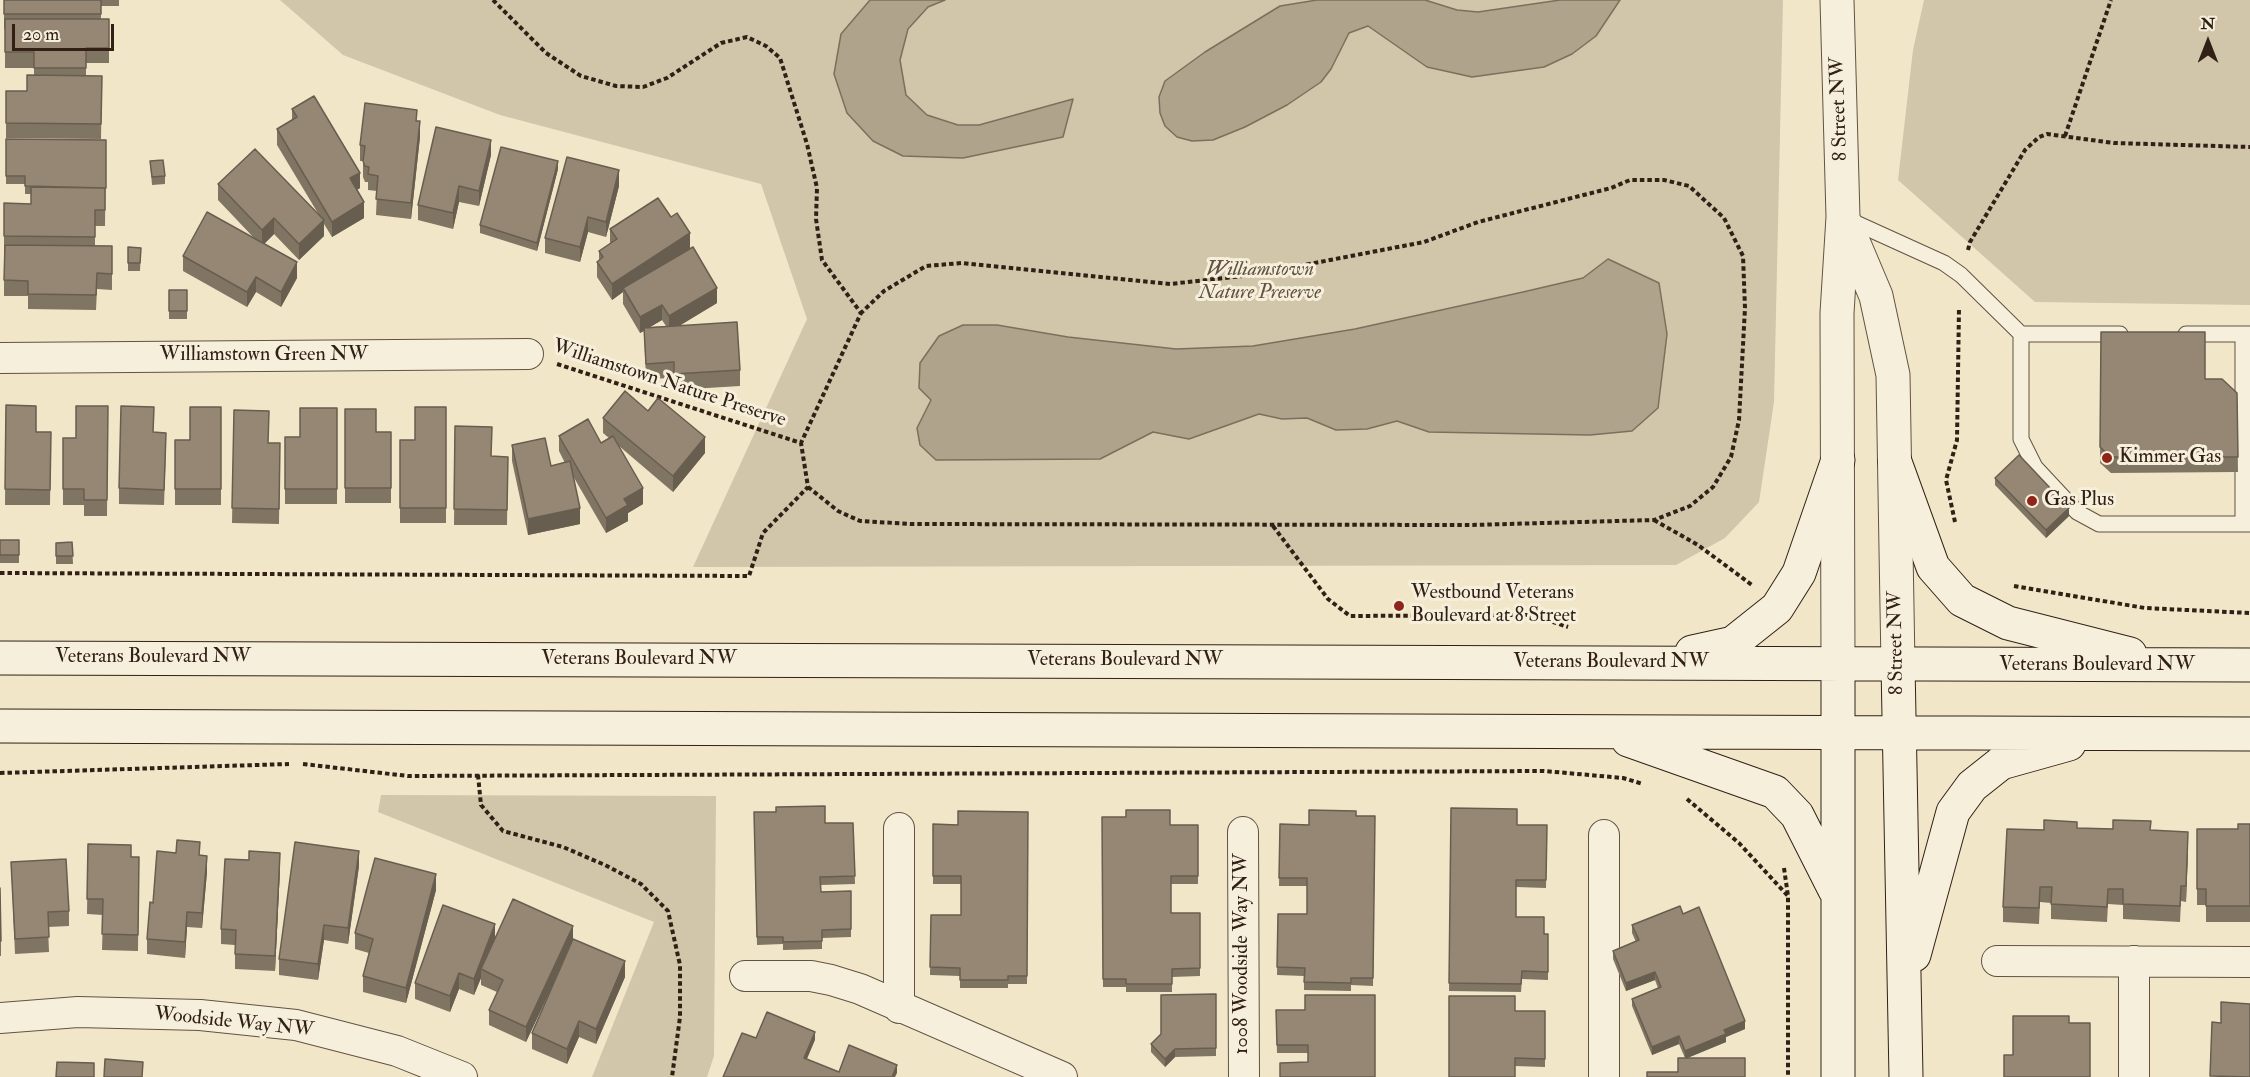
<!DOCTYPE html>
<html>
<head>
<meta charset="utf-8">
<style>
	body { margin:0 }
	#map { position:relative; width:2250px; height:1077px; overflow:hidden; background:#f1e7c8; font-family:"IM FELL Double Pica",serif }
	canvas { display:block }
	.north { position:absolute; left:2178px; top:12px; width:60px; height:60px; -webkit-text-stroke:4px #f6efdb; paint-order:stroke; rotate:0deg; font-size:16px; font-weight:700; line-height:24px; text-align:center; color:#322017 }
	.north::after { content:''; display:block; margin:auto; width:21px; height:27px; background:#322017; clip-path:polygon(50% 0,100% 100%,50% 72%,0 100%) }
	.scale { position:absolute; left:12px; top:24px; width:102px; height:27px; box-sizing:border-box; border:3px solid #322017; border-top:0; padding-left:8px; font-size:18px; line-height:21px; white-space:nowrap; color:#322017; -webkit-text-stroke:4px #f6efdb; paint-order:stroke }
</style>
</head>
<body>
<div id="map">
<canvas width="2250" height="1077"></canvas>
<div class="north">N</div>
<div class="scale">20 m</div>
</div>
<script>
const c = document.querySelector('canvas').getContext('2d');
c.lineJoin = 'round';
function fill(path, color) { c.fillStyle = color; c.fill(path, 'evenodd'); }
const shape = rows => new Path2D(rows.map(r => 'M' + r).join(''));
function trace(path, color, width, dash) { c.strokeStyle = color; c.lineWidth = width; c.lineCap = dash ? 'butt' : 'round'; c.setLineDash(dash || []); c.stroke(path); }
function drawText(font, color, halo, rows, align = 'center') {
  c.font = font + ' "IM FELL Double Pica",serif'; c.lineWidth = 6; c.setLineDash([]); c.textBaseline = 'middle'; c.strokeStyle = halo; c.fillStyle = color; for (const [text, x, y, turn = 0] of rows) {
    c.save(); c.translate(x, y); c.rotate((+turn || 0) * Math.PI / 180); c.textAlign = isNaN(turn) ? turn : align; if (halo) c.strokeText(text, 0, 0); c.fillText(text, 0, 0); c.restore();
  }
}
fill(shape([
	[280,0,1783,0,1774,402,1759,502,1725,538,1676,565,693,567,807,319,761,184,500,115,343,55],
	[1924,0,2250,0,2250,305,2035,302,1898,180,1913,50],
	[381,795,716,796,714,1056,707,1077,592,1077,654,922,378,812]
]), '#d1c5aa');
const water = shape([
	[870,0,945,0,928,7,908,29,900,60,906,95,927,115,958,125,979,125,1073,99,1063,137,963,158,903,156,873,141,847,113,834,74,841,34,870,0],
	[1317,0,1425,0,1457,10,1478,12,1560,0,1620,0,1596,36,1572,54,1544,67,1472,77,1427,67,1368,26,1349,33,1331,69,1321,82,1287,105,1245,127,1213,140,1192,141,1177,137,1165,126,1160,113,1159,97,1165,81,1205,52,1280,6,1317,0],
	[1608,259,1659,283,1667,334,1658,408,1632,431,1590,435,1429,432,1397,421,1367,429,1336,430,1307,418,1282,419,1259,414,1189,439,1153,432,1100,459,936,460,920,445,917,428,931,400,919,388,920,363,939,336,963,325,997,325,1068,337,1176,349,1253,346,1355,329,1523,292,1583,278,1608,259]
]);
fill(water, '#b0a38c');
trace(water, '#7e6f5d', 1.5);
const service = shape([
	[1847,219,1944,263,1961,275,2021,334,2021,439,2035,467,2077,512,2099,524,2250,524],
	[2021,334,2120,334],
	[2186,334,2250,334],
	[2243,334,2243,524]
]);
const minor = shape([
	[0,358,528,354],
	[1243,832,1244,1077],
	[1997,961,2250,962],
	[745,976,811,976,831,980,860,989,1062,1077],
	[899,1008,899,828],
	[0,1018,78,1012,200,1015,296,1025,397,1051,462,1077],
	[1604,1077,1604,835],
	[2134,1077,2134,961]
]);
const tertiary = shape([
	[1837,0,1843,217,1837,313,1838,664],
	[1846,225,1876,296,1893,375,1898,665]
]);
const secondary = shape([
	[1895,462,1933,567,1962,600,2008,623,2130,654],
	[1692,652,1733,643,1777,608,1799,573,1838,460],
	[0,658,2250,665],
	[1838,664,1838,1077],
	[1898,665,1906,1077],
	[0,726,2250,734],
	[1628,740,1775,792,1797,815,1835,890],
	[1914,955,1953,812,1972,786,2001,763,2069,744]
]);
trace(service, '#625243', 17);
trace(minor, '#625243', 32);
trace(tertiary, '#625243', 35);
trace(secondary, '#322017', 35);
trace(shape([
	[493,0,546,53,581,76,616,86,643,87,667,78,721,43,747,37,766,46,780,58,807,144,817,188,816,219,822,260,861,313,801,443,557,364],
	[2065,136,2111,0],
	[1968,250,1970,242,2025,150,2039,137,2047,134,2114,143,2250,147],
	[808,487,838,511,860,521,911,524,1471,525,1654,520,1690,506,1713,487,1731,457,1739,420,1745,308,1743,256,1724,218,1689,186,1664,180,1630,180,1611,188,1478,222,1424,242,1252,275,1170,284,962,263,926,266,884,291,861,313],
	[1654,520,1698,545,1752,585],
	[1955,522,1946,480,1957,440,1959,308],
	[1273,526,1328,599,1350,616,1532,615,1568,627],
	[0,573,749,576,763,533,808,487,801,443],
	[2014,586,2145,608,2250,613],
	[303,764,408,776,1544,771,1623,778,1643,784],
	[0,773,289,764],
	[478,775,481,805,503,831,563,847,605,865,641,884,668,911,680,965,680,1017,672,1077],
	[1687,799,1739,843,1788,896],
	[1784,868,1788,896,1788,1077]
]), '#322017', 4, [4.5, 3]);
trace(service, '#f6efdb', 15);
trace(minor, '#f6efdb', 30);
trace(tertiary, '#f6efdb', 33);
trace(secondary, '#f6efdb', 33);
fill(shape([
	[4,0,119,0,119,6,101,6,101,19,109,19,109,63,86,63,86,76,102,76,101,139,6,138,6,91,27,91,34,75,34,68,5,68,5,29,4,29],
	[292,109,360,188,357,190,364,218,332,237,324,224,324,236,299,260,274,234,264,244,297,278,281,307,256,292,247,307,183,271,183,256,255,239,218,200,218,184,319,215,277,145,277,129,292,120],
	[417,121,420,137,411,219,376,215,377,191,368,190,368,182,365,182,363,177,363,161,360,161,360,145],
	[6,139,106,140,105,226,95,226,95,246,112,246,112,290,97,289,96,310,28,309,28,296,4,296,4,203,31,204,31,194,25,194,25,184,6,184],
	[491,155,479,206,459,202,453,229,418,220,418,205],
	[150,161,165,176,165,184,152,185],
	[558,169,537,251,480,233,480,225],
	[619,186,606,237,588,232,580,262,545,253,545,238],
	[610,229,690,248,717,303,679,326,740,370,740,386,674,390,674,378,646,379,644,331,640,333,623,304,623,292,612,300,597,277,597,262,599,260,599,251,610,243],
	[662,320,666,326,650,327],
	[128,247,141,248,140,271,128,271],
	[169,290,187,290,187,319,169,319],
	[2101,332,2205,379,2237,393,2238,472,2111,473,2100,463],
	[6,405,36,432,51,432,50,505,5,505],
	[108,406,107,516,84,516,84,505,63,505,63,438,76,438],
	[221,407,221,505,175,505,175,440,190,440],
	[446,407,446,523,400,523,400,440,415,440],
	[337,408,337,504,285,504,285,437,300,437],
	[345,409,376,432,391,432,391,503,345,503],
	[234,410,269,443,280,443,279,524,232,523],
	[648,411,705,453,673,492,619,446,643,504,628,513,628,521,606,533,573,476,580,524,528,535,512,461,512,445,551,466,565,463,559,451,559,436,601,443,609,438,603,433,603,418],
	[455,426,491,456,508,457,507,525,454,525],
	[153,432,166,448,164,505,119,504,119,488],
	[1995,478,2069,516,2046,538,1995,485],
	[0,540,19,540,19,563,0,563],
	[72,542,73,564,56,564,56,543],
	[1451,808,1517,825,1547,825,1546,888,1516,887,1516,917,1544,934,1548,934,1548,980,1522,979,1521,992,1449,991],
	[754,812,825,823,853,823,855,884,821,885,821,892,851,891,851,937,822,938,822,949,783,950,783,944,757,945],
	[1028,812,1027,984,1008,984,1008,988,960,988,960,976,930,975,931,915,961,915,961,884,933,884,933,824,958,825],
	[1356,816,1375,816,1373,986,1351,985,1351,991,1304,990,1304,976,1277,975,1278,914,1307,914,1307,886,1279,886,1280,824,1309,825],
	[1102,817,1170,825,1198,825,1198,884,1171,884,1171,913,1200,913,1200,976,1172,977,1172,992,1126,992,1126,987,1103,987],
	[2250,824,2250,922,2206,922,2206,905,2197,905,2197,829,2238,829],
	[2077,828,2151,830,2188,848,2186,902,2181,901,2180,922,2123,919,2123,905,2108,904,2107,922,2051,919,2051,903,2040,902,2039,924,2003,922,2003,907,2044,830],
	[88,844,131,857,139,857,138,951,102,950,103,915,87,914],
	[200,856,207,872,202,928,187,927,185,958,147,954,147,939,153,903],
	[11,862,69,911,69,926,48,927,49,952,15,954],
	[359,866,348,944,324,940,318,980,279,975,279,959],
	[280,869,275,971,235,969,235,945,221,944,221,929],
	[0,888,1,941,1,956,0,956],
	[436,890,406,1003,363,992,363,976,369,953,355,949,355,933],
	[1683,914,1745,1029,1726,1037,1726,1042,1687,1058,1678,1072,1685,1058,1679,1044,1652,1055,1632,1006,1632,999,1658,988,1655,980,1626,991,1613,959,1613,951,1636,942,1632,933,1632,925],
	[495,938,573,941,625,977,596,1044,579,1037,567,1064,532,1049,532,1033,563,963,526,1042,489,1025,489,1010,497,992,481,985,481,978,474,995,459,989,450,1012,415,999,415,983],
	[1216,994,1216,1056,1175,1057,1165,1067,1151,1052,1151,1044],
	[1276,1010,1375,1077,1308,1062,1308,1053,1277,1053],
	[1515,1011,1545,1011,1545,1067,1515,1066]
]), '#807463');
fill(shape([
	[420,121,420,137,411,219,411,203],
	[491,140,491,155,479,206,479,191],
	[558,161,558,169,537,251,537,243],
	[619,170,619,186,606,237,606,222],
	[360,173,360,188,350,194,350,178],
	[459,186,459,202,453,229,453,213],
	[364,202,364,218,332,237,332,222],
	[588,217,588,232,580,262,580,247],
	[274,218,274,234,262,246,262,230],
	[324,220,324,236,299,260,299,244],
	[690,233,690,249,623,288,623,292,612,300,612,284],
	[297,262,297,278,281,307,281,292],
	[256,277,256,292,247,307,247,292],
	[717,288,717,303,669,332,669,316],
	[662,305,662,320,640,333,640,317],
	[705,437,705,453,673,492,673,476],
	[643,488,643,504,628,513,628,521,606,533,606,518,624,499],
	[580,508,580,524,528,535,528,519],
	[2069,508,2069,516,2046,538,2046,530],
	[2188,832,2188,848,2186,902,2186,886],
	[359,851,359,866,348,944,348,928],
	[280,853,280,869,275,971,275,956],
	[207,856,207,872,202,928,202,913],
	[436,874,436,890,406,1003,406,988],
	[187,912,187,927,185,958,185,942],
	[495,924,495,939,481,969,481,978,474,995,474,979],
	[324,925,324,940,318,980,318,964],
	[573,926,573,942,526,1042,526,1027],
	[625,961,625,977,596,1044,596,1029],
	[1655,972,1655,980,1626,991,1626,983],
	[459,973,459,989,450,1012,450,996],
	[579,1021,579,1037,567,1064,567,1049],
	[1745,1021,1745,1029,1726,1037,1726,1042,1685,1059,1685,1051,1724,1030],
	[815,1032,815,1040,804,1066,804,1058],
	[1679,1036,1679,1044,1652,1055,1652,1047],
	[1175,1049,1175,1057,1165,1067,1165,1059],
	[897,1065,897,1073,895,1077,892,1077]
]), '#685e50');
const building = shape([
	[4,0,101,0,101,14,4,14,4,0],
	[5,19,109,19,109,48,86,48,86,68,34,68,34,52,5,52,5,19],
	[27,75,102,76,101,124,6,123,6,91,27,91,27,75],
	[314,96,360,173,350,178,364,202,332,222,277,129,297,117,292,109,314,96],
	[365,103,417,110,416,121,420,121,411,203,376,199,378,176,368,174,369,167,365,166,363,161,365,146,360,145,365,103],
	[436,127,491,140,479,191,459,186,453,213,418,205,436,127],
	[6,139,106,140,106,188,25,186,25,176,6,176,6,139],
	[501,147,558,161,537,243,480,225,501,147],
	[255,149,324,220,299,244,274,218,262,230,218,184,255,149],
	[567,157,619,170,606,222,588,217,580,247,545,238,567,157],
	[163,160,165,176,152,177,150,161,163,160],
	[31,187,105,188,105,210,95,210,95,237,4,236,4,203,31,204,31,187],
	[658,198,671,217,677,213,690,233,612,284,597,262,603,257,599,251,617,239,610,229,658,198],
	[207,212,297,262,281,292,256,277,247,292,183,256,207,212],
	[5,245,112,246,112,274,97,273,96,295,28,294,28,281,4,280,5,245],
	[128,247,141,248,140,263,128,263,128,247],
	[693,247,717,288,669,316,662,305,640,317,623,288,693,247],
	[169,290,187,290,187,311,169,311,169,290],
	[737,322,740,370,674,374,674,362,646,364,644,328,737,322],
	[2101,332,2205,332,2205,379,2222,379,2237,393,2238,457,2111,457,2100,447,2101,332],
	[625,391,648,411,658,398,705,437,673,476,603,418,625,391],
	[6,405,36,406,36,432,51,432,50,490,5,489,6,405],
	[76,406,108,406,107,500,84,500,84,489,63,489,63,438,76,438,76,406],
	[121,406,154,407,153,432,166,433,164,490,119,488,121,406],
	[190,407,221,407,221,489,175,489,175,440,190,440,190,407],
	[415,407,446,407,446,508,400,508,400,440,415,440,415,407],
	[300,408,337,408,337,489,285,489,285,437,300,437,300,408],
	[345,409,376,409,376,432,391,432,391,488,345,488,345,409],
	[234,410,269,411,268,443,280,443,279,509,232,508,234,410],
	[588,419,601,443,613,436,643,488,624,499,628,505,606,518,559,436,588,419],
	[455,426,492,427,491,456,508,457,507,510,454,509,455,426],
	[545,438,551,466,570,461,580,508,528,519,512,445,545,438],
	[2019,455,2069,508,2046,530,1995,478,2019,455],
	[0,540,19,540,19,555,0,555,0,540],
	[72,542,73,556,56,556,56,543,72,542],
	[825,806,825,823,853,823,855,876,820,877,821,892,851,891,851,929,822,930,822,941,783,942,783,937,757,937,754,812,776,812,776,807,825,806],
	[1451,808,1517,809,1517,825,1547,825,1546,880,1516,880,1516,917,1544,917,1544,934,1548,934,1548,972,1522,971,1521,984,1449,983,1451,808],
	[1126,810,1170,810,1170,825,1198,825,1198,876,1171,876,1171,913,1200,913,1200,968,1172,969,1172,984,1126,984,1126,979,1103,979,1102,817,1126,817,1126,810],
	[1309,810,1356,811,1356,816,1375,816,1373,978,1351,978,1351,983,1304,982,1305,968,1277,967,1278,914,1307,914,1307,878,1279,878,1280,824,1309,825,1309,810],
	[958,811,1028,812,1027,976,1008,976,1008,980,960,980,960,968,930,967,931,915,961,915,961,876,933,876,933,824,958,825,958,811],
	[2044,820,2077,822,2077,828,2113,829,2113,820,2151,821,2150,830,2188,832,2186,886,2181,886,2180,906,2123,904,2123,889,2108,889,2107,907,2051,904,2052,887,2040,887,2039,908,2003,907,2007,829,2044,830,2044,820],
	[2238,824,2250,824,2250,906,2206,906,2206,889,2197,889,2197,829,2238,829,2238,824],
	[177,840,200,842,199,855,207,856,202,913,187,912,185,942,147,939,150,902,153,903,157,851,176,853,177,840],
	[295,842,359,851,348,928,324,925,318,964,279,959,295,842],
	[88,844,131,845,131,857,139,857,138,935,102,934,103,899,87,899,88,844],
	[249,851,280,853,275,956,235,954,236,930,221,929,225,859,249,860,249,851],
	[375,858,436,874,406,988,363,976,373,939,355,933,375,858],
	[66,859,69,911,48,912,49,937,15,939,11,862,66,859],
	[0,888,1,941,0,941,0,888],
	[513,899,573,926,526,1027,489,1010,503,980,481,969,513,899],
	[443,905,495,924,474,979,459,973,450,996,415,983,443,905],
	[1680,906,1683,914,1699,907,1745,1021,1724,1030,1726,1034,1685,1051,1679,1036,1652,1047,1632,999,1661,987,1655,972,1626,983,1613,951,1639,940,1632,925,1680,906],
	[573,939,625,961,596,1029,579,1021,567,1049,532,1033,573,939],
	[1216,994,1216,1048,1175,1049,1165,1059,1151,1044,1161,1034,1161,995,1216,994],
	[1305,995,1375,995,1375,1077,1280,1077,1280,1063,1308,1062,1308,1045,1277,1045,1276,1010,1305,1010,1305,995],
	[1449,996,1515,996,1515,1011,1545,1011,1545,1059,1515,1058,1515,1077,1449,1077,1449,996],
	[2221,1002,2250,1004,2250,1077,2210,1076,2212,1022,2221,1023,2221,1002],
	[767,1012,815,1032,804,1058,839,1072,849,1045,897,1065,892,1077,723,1077,742,1033,756,1038,767,1012],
	[2013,1016,2069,1016,2069,1023,2090,1023,2090,1077,2004,1077,2004,1055,2013,1055,2013,1016],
	[1678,1058,1745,1058,1745,1077,1647,1077,1647,1072,1678,1072,1678,1058],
	[105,1059,143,1062,142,1077,104,1077,105,1059],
	[57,1062,94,1063,94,1077,56,1077,57,1062]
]);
fill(building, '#958773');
trace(building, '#685e50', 1.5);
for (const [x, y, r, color] of [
	[2107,458,6,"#8f2418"],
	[2032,501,6,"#8f2418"],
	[1399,606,6,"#8f2418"]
]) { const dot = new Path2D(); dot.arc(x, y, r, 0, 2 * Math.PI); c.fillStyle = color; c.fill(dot); trace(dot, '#f6efdb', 2); }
drawText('20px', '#322017', '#f6efdb', [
	["8 Street NW",1840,109,-92],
	["Williamstown Green NW",264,356],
	["Williamstown Nature Preserve",669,384,18],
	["8 Street NW",1897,643,-91],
	["Veterans Boulevard NW",153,658],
	["Veterans Boulevard NW",639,660],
	["Veterans Boulevard NW",1125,661],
	["Veterans Boulevard NW",1611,663],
	["Veterans Boulevard NW",2097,666],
	["1008 Woodside Way NW",1243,954,-90],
	["Woodside Way NW",234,1023,6]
]);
drawText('italic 20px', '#625243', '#f6efdb', [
	["Williamstown",1260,271],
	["Nature Preserve",1260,294]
]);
drawText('20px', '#322017', '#f6efdb', [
	["Kimmer Gas",2119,458],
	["Gas Plus",2044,501],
	["Westbound Veterans",1411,594],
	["Boulevard at 8 Street",1411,617]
], 'left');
</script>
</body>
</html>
